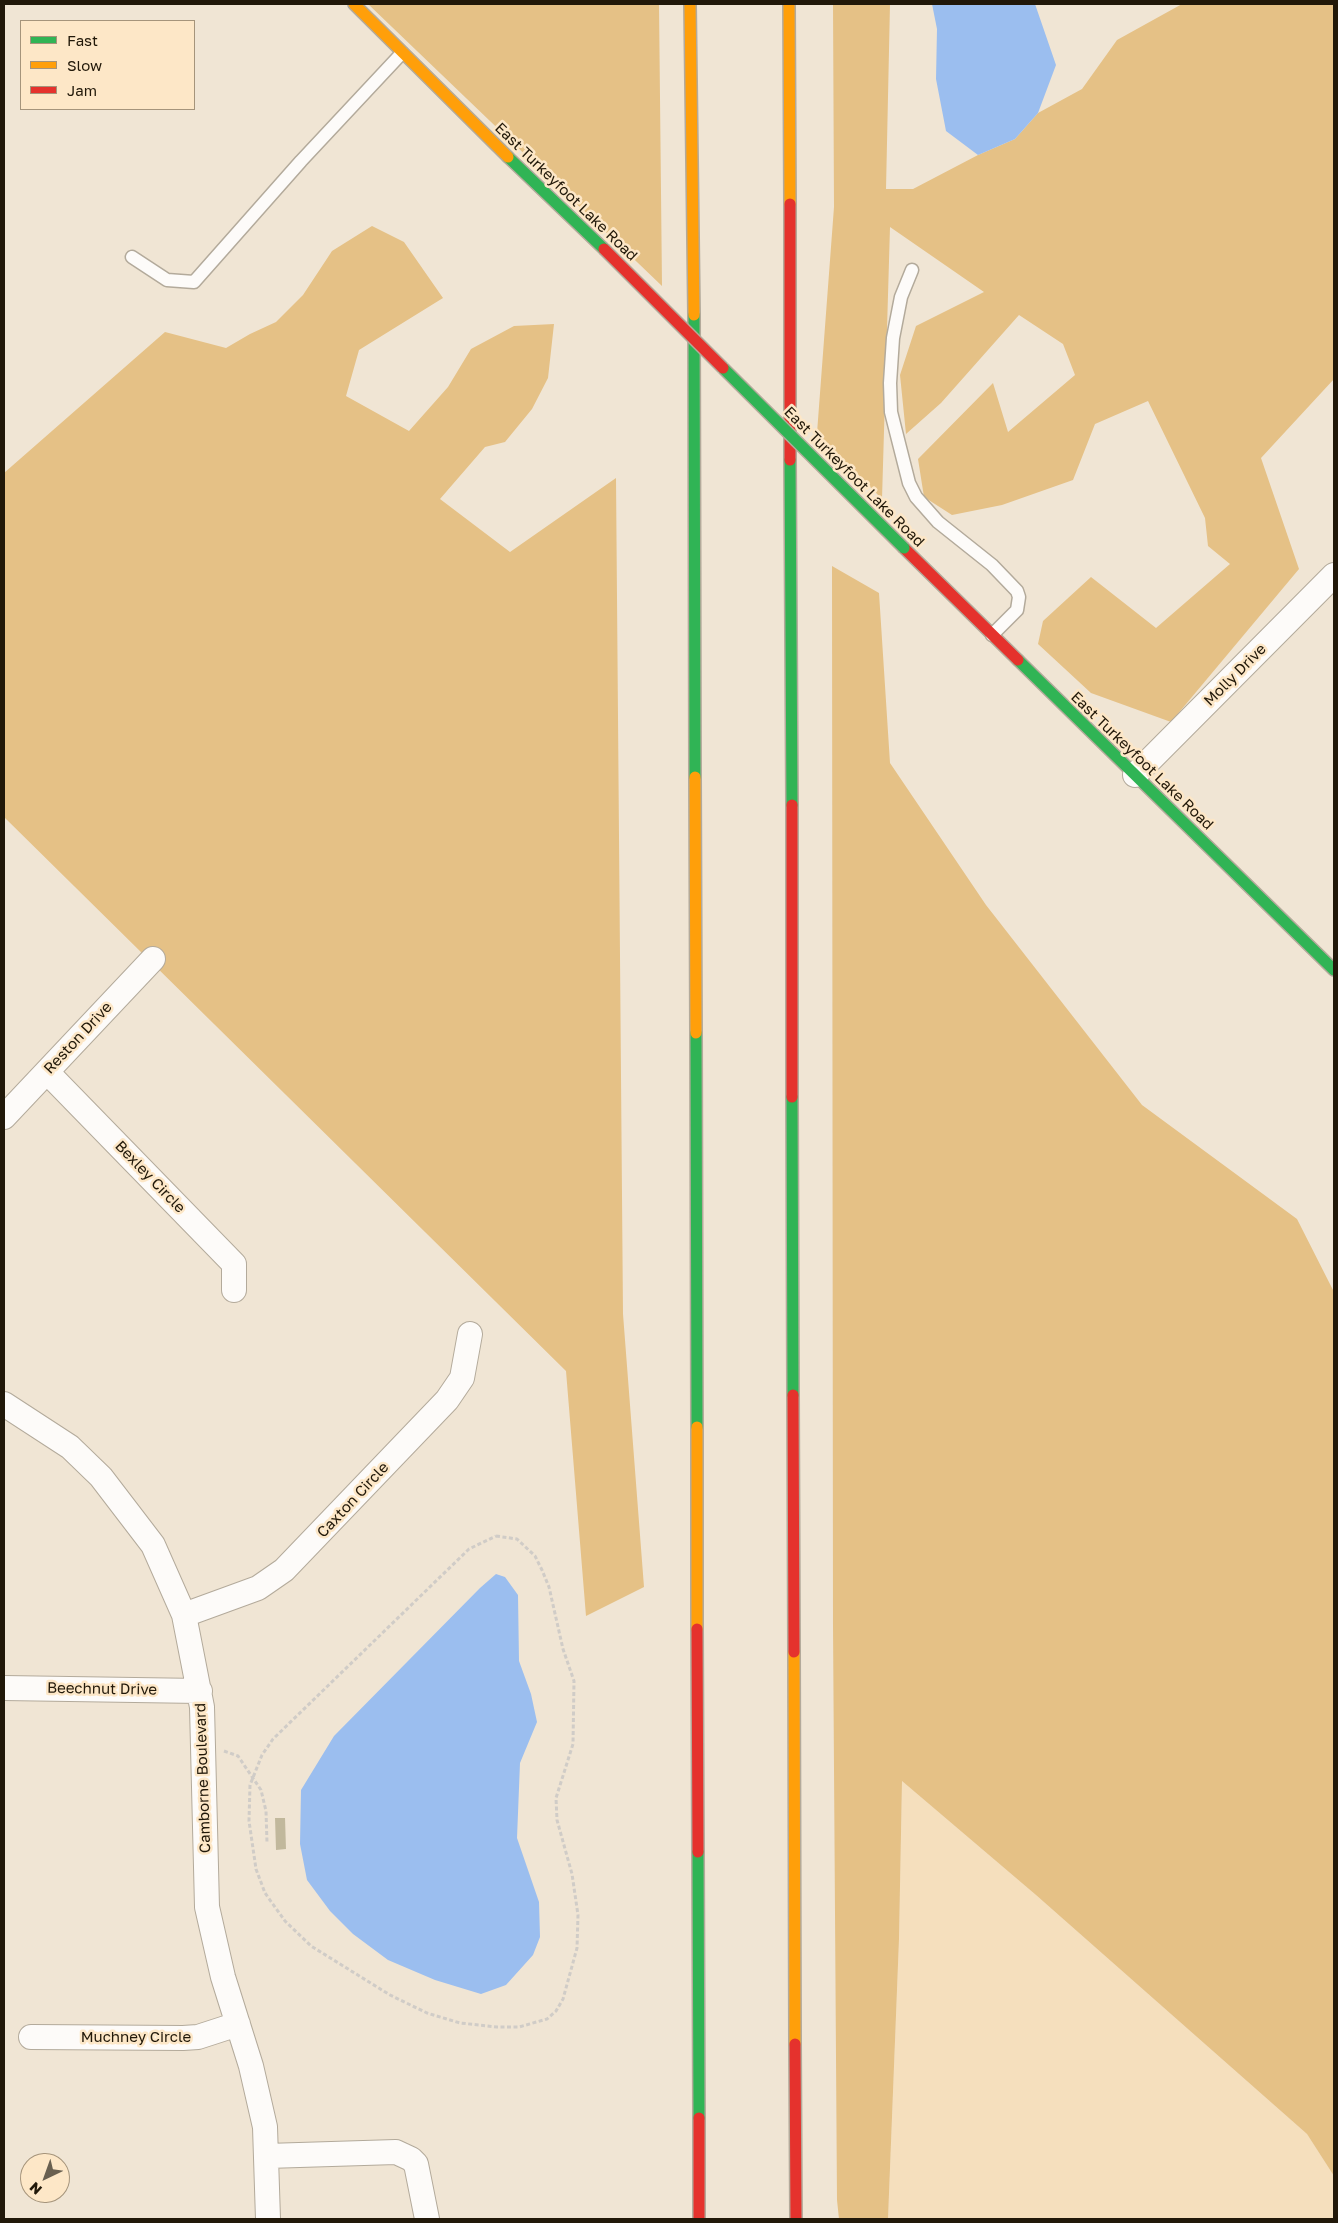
<!DOCTYPE html>
<html>
<head>
<meta charset="utf-8">
<style>
	body { margin:0 }
	#map { position:relative; width:1338px; height:2223px; overflow:hidden; background:#f0e5d4; font-family:"Golos Text",sans-serif }
	canvas { display:block }
	.frame { position:absolute; inset:0; border:5px solid #211809; pointer-events:none }
	.legend { position:absolute; left:20px; top:20px; width:175px; height:90px; box-sizing:border-box; background:#fde7c7; border:1px solid #a5947b; margin:0; padding:6px 9px; list-style:none; font-size:15px; color:#211809 }
	.legend li { display:flex; align-items:center; gap:10px; height:25px }
	.legend b { width:25px; border:1px solid #a5947b }
	.north { position:absolute; left:20px; top:2153px; width:50px; height:50px; box-sizing:border-box; background:#fde7c7; border:1px solid #a5947b; border-radius:50%; rotate:222deg; font-size:14px; font-weight:700; line-height:20px; text-align:center; color:#211809 }
	.north::after { content:''; display:block; margin:auto; width:18px; height:22px; background:#696050; clip-path:polygon(50% 0,100% 100%,50% 72%,0 100%) }
</style>
</head>
<body>
<div id="map">
<canvas width="1338" height="2223"></canvas>
<div class="frame"></div>
<ul class="legend">
<li><b style="height:6px;background:#30b455"></b>Fast</li>
<li><b style="height:6px;background:#ff9f0a"></b>Slow</li>
<li><b style="height:6px;background:#e5322d"></b>Jam</li>
</ul>
<div class="north">N</div>
</div>
<script>
const c = document.querySelector('canvas').getContext('2d');
c.lineJoin = 'round';
function fill(path, color) { c.fillStyle = color; c.fill(path, 'evenodd'); }
const shape = rows => new Path2D(rows.map(r => 'M' + r).join(''));
function trace(path, color, width, dash) { c.strokeStyle = color; c.lineWidth = width; c.lineCap = dash ? 'butt' : 'round'; c.setLineDash(dash || []); c.stroke(path); }
function drawText(font, color, halo, rows, align = 'center') {
  c.font = font + ' "Golos Text",sans-serif'; c.lineWidth = 5; c.setLineDash([]); c.textBaseline = 'middle'; c.strokeStyle = halo; c.fillStyle = color; for (const [text, x, y, turn = 0] of rows) {
    c.save(); c.translate(x, y); c.rotate((+turn || 0) * Math.PI / 180); c.textAlign = isNaN(turn) ? turn : align; if (halo) c.strokeText(text, 0, 0); c.fillText(text, 0, 0); c.restore();
  }
}
fill(shape([
	[902,1781,1036,1895,1307,2134,1334,2176,1334,2219,888,2219,899,1939]
]), '#f5dfbd');
fill(shape([
	[368,4,659,4,662,286],
	[833,4,890,4,886,189,913,189,978,155,1015,139,1038,113,1082,89,1117,40,1182,4,1334,4,1334,379,1261,458,1299,569,1171,722,1091,693,1038,644,1043,621,1091,577,1156,628,1230,564,1208,546,1205,518,1148,401,1095,424,1073,480,1002,505,952,515,924,497,918,459,993,383,1008,432,1075,375,1063,344,1019,315,941,403,906,434,900,375,916,326,984,292,890,227,882,499,817,433,834,207],
	[372,226,404,242,443,298,359,350,346,396,409,431,448,387,471,349,514,326,554,324,548,378,532,409,505,442,485,447,440,499,510,552,616,478,623,1314,644,1587,586,1616,566,1371,4,817,4,473,165,332,226,348,250,334,276,322,303,295,332,251],
	[832,566,879,593,890,763,986,905,1142,1105,1297,1219,1334,1292,1334,2176,1307,2134,1036,1895,902,1781,899,1939,888,2219,839,2219,837,2200,833,1625]
]), '#e5c186');
fill(shape([
	[932,4,1035,4,1056,65,1038,113,1015,139,978,155,946,131,936,79,937,29],
	[496,1574,505,1577,518,1595,519,1661,531,1694,537,1722,520,1763,517,1838,539,1902,540,1937,533,1955,506,1985,481,1994,435,1980,388,1960,353,1934,330,1911,307,1880,300,1844,301,1790,334,1736,480,1588]
]), '#9bbeef');
fill(shape([
	[275,1818,285,1818,286,1849,276,1850]
]), '#c1b89c');
const lane = shape([
	[132,257,167,280,194,282,301,161,402,53],
	[912,270,901,297,893,338,890,383,891,412,909,483,916,497,938,522,992,565,1017,591,1019,597,1017,610,992,635]
]);
const street = shape([
	[1135,775,1334,575],
	[47,1072,234,1264,234,1290],
	[4,1117,153,959],
	[4,1404,70,1447,101,1477,153,1545,184,1615,202,1707,207,1907,223,1977,251,2066,265,2127,268,2219],
	[184,1615,258,1588,284,1570,447,1400,462,1378,470,1334],
	[4,1688,200,1691],
	[31,2037,183,2038,198,2037,238,2024],
	[267,2156,396,2152,411,2159,416,2164,427,2219]
]);
const fast = shape([
	[508,157,604,249],
	[694,315,695,777],
	[790,460,792,805],
	[1018,660,1334,970],
	[696,1033,697,1427],
	[792,1097,793,1395],
	[698,1852,699,2118]
]);
const slow = shape([
	[354,4,508,157],
	[690,4,694,315],
	[789,4,790,204],
	[695,777,696,1033],
	[697,1427,697,1629],
	[794,1652,795,2044]
]);
const jam = shape([
	[790,204,790,460],
	[904,548,1018,660],
	[792,805,792,1097],
	[793,1395,794,1652],
	[697,1629,698,1852],
	[795,2044,796,2219],
	[699,2118,699,2219]
]);
trace(lane, '#b3aa9b', 15);
trace(street, '#b3aa9b', 26);
trace(fast, '#b3aa9b', 14);
trace(slow, '#b3aa9b', 14);
trace(jam, '#b3aa9b', 14);
trace(shape([
	[496,1536,517,1539,535,1556,542,1570,549,1587,563,1649,574,1681,573,1744,556,1798,557,1820,572,1874,578,1915,577,1948,563,1999,556,2011,547,2019,519,2027,497,2027,460,2023,427,2013,390,1995,311,1946,285,1921,265,1893,256,1869,249,1821,250,1785,262,1755,273,1739,469,1549,496,1536],
	[224,1751,238,1756,261,1790,266,1811,267,1843]
]), '#d0ccc7', 3, [4, 2.5]);
trace(lane, '#fdfbf9', 12);
trace(street, '#fdfbf9', 24);
trace(fast, '#30b455', 11);
trace(slow, '#ff9f0a', 11);
trace(jam, '#e5322d', 11);
const fastBridge = shape([
	[723,368,904,548]
]);
const jamBridge = shape([
	[604,249,723,368]
]);
trace(fastBridge, '#b3aa9b', 14, []);
trace(jamBridge, '#b3aa9b', 14, []);
trace(fastBridge, '#30b455', 11);
trace(jamBridge, '#e5322d', 11);
drawText('15px', '#211809', '#fde7c7', [
	["East Turkeyfoot Lake Road",566,192,44],
	["East Turkeyfoot Lake Road",854,477,45],
	["Molly Drive",1235,675,-45],
	["East Turkeyfoot Lake Road",1142,761,44],
	["Reston Drive",78,1038,-47],
	["Bexley Circle",150,1177,46],
	["Caxton Circle",353,1500,-47],
	["Beechnut Drive",102,1689,1],
	["Camborne Boulevard",203,1778,-92],
	["Muchney Circle",136,2037]
]);
</script>
</body>
</html>
